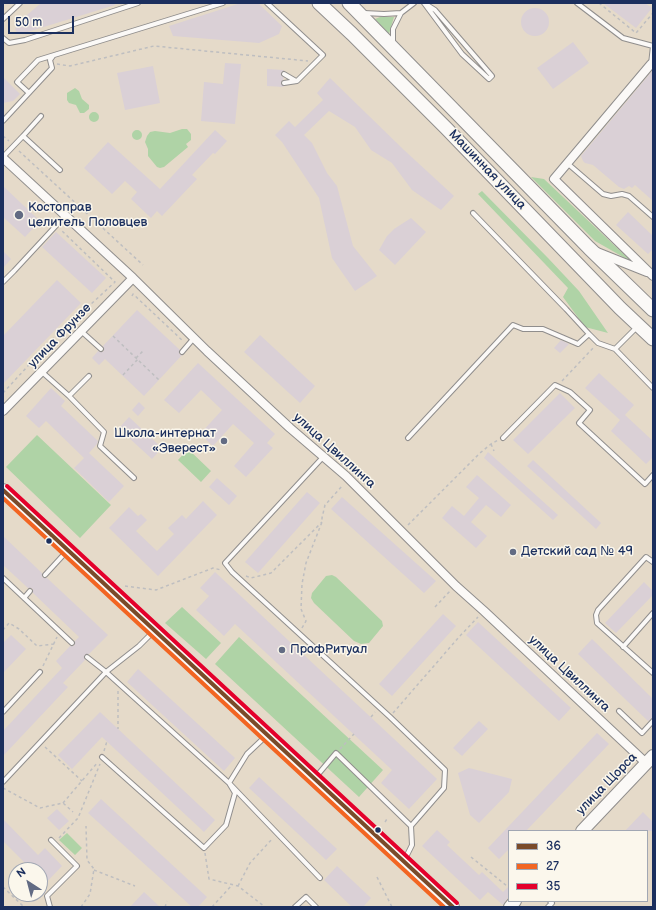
<!DOCTYPE html>
<html>
<head>
<meta charset="utf-8">
<style>
	body { margin:0 }
	#map { position:relative; width:656px; height:910px; overflow:hidden; background:#e5dac9; font-family:"Balsamiq Sans",sans-serif }
	canvas { display:block }
	.frame { position:absolute; inset:0; border:4px solid #1b2f5e; pointer-events:none }
	.legend { position:absolute; left:508px; top:830px; width:140px; height:72px; box-sizing:border-box; background:#fbf7ec; border:1px solid #a1a7b3; margin:0; padding:5px 7px; list-style:none; font-size:12px; color:#1b2f5e }
	.legend li { display:flex; align-items:center; gap:8px; height:20px }
	.legend b { width:20px; border:1px solid #a1a7b3 }
	.north { position:absolute; left:8px; top:862px; width:40px; height:40px; box-sizing:border-box; background:#fbf7ec; border:1px solid #a1a7b3; border-radius:50%; rotate:324deg; font-size:11px; font-weight:700; line-height:16px; text-align:center; color:#1b2f5e }
	.north::after { content:''; display:block; margin:auto; width:14px; height:18px; background:#626b83; clip-path:polygon(50% 0,100% 100%,50% 72%,0 100%) }
	.scale { position:absolute; left:8px; top:16px; width:66px; height:18px; box-sizing:border-box; border:2px solid #1b2f5e; border-top:0; padding-left:5px; font-size:12px; line-height:14px; white-space:nowrap; color:#1b2f5e; -webkit-text-stroke:3px #fbf7ec; paint-order:stroke }
</style>
</head>
<body>
<div id="map">
<canvas width="656" height="910"></canvas>
<div class="frame"></div>
<ul class="legend">
<li><b style="height:5px;background:#7a4b2a"></b>36</li>
<li><b style="height:5px;background:#f26522"></b>27</li>
<li><b style="height:5px;background:#e4002b"></b>35</li>
</ul>
<div class="north">N</div>
<div class="scale">50 m</div>
</div>
<script>
const c = document.querySelector('canvas').getContext('2d');
c.lineJoin = 'round';
function fill(path, color) { c.fillStyle = color; c.fill(path, 'evenodd'); }
const shape = rows => new Path2D(rows.map(r => 'M' + r).join(''));
function trace(path, color, width, dash) { c.strokeStyle = color; c.lineWidth = width; c.lineCap = dash ? 'butt' : 'round'; c.setLineDash(dash || []); c.stroke(path); }
function drawText(font, color, halo, rows, align = 'center') {
  c.font = font + ' "Balsamiq Sans",sans-serif'; c.lineWidth = 3; c.setLineDash([]); c.textBaseline = 'middle'; c.strokeStyle = halo; c.fillStyle = color; for (const [text, x, y, turn = 0] of rows) {
    c.save(); c.translate(x, y); c.rotate((+turn || 0) * Math.PI / 180); c.textAlign = isNaN(turn) ? turn : align; if (halo) c.strokeText(text, 0, 0); c.fillText(text, 0, 0); c.restore();
  }
}
fill(shape([
	[380,17,394,17,389,34,375,19],
	[75,88,79,91,82,99,89,105,89,109,84,113,80,113,76,105,69,103,67,100,67,93],
	'89 117a5 5 0 1 1 10 0a5 5 0 1 1-10 0Z',
	[182,129,187,129,191,134,191,140,186,144,188,147,164,167,160,168,157,167,148,156,148,149,145,142,147,136,150,132,155,131,170,133],
	'132 135a5 5 0 1 1 10 0a5 5 0 1 1-10 0Z',
	[531,177,544,179,632,262,595,241],
	[482,191,548,258,579,291,608,333,585,327,563,297,568,288,478,194],
	[37,435,111,505,80,538,6,467],
	[188,449,211,471,201,482,178,460],
	[332,575,336,577,382,621,383,626,369,643,361,644,354,641,314,603,311,598,312,593,326,576],
	[182,607,221,643,206,659,165,623],
	[239,637,383,770,359,797,215,664],
	[67,833,82,848,75,855,59,840]
]), '#afd3a6');
fill(shape([
	[41,3,114,3,115,5,21,34,17,33,15,29,20,21],
	[241,3,258,3,282,26,279,34,259,43,173,36,169,26],
	[603,3,645,3,652,8,636,28],
	'521 22a14 14 0 1 1 28 0a14 14 0 1 1-28 0Z',
	[573,42,589,63,553,89,537,68],
	[225,63,241,64,235,124,201,121,204,82,223,84],
	[153,66,160,103,125,110,117,73],
	[267,69,284,70,281,74,284,78,281,83,284,87,267,86],
	[653,70,653,201,635,185,632,188,629,186,624,189,619,187,593,165,585,163,583,161,581,156],
	[3,77,20,94,13,101,3,103],
	[330,78,404,150,454,196,441,210,412,190,392,163,371,150,355,127,329,111,304,135,312,143,327,173,337,186,353,246,377,276,355,291,332,258,319,198,282,142,275,135,289,121,295,127,323,100,317,93],
	[215,130,227,141,215,154,213,153,192,175,197,179,162,216,157,211,151,218,131,199,137,192,125,181,112,194,84,168,108,142,160,189],
	[3,186,40,221,25,237,3,217],
	[628,212,653,236,653,249,648,254,616,225],
	[411,218,426,232,395,265,379,250,387,236,394,229],
	[56,232,106,278,92,293,42,247],
	[3,251,11,259,3,268],
	[57,280,81,303,3,384,3,336],
	[137,310,180,350,179,354,182,355,144,396,105,359,99,365,92,358,98,351,101,352,103,352,104,349,103,346],
	[260,335,315,386,300,403,244,352],
	[561,340,569,344,560,353,554,348],
	[198,363,275,434,267,443,273,448,246,477,234,466,254,443,233,424,213,446,200,434,222,410,201,390,179,413,164,400],
	[599,373,634,405,625,415,653,441,653,457,646,464,611,431,620,420,585,388],
	[51,388,65,401,61,406,98,441,97,444,89,453,124,486,109,502,74,468,84,458,46,421,39,428,26,416],
	[560,393,575,408,528,454,513,440],
	[139,402,145,408,138,416,132,410],
	[129,417,162,448,152,459,129,438,131,437,120,427],
	[488,452,558,515,553,520,484,458],
	[533,460,601,523,596,529,527,466],
	[477,475,511,505,501,517,486,505,471,522,487,536,476,548,442,518,452,506,464,516,479,498,466,487],
	[217,478,237,496,229,505,209,487],
	[307,492,320,503,258,573,245,562],
	[342,497,436,581,424,593,331,509],
	[203,501,217,515,158,576,109,528,129,507,138,516,141,514,147,520,136,531,157,551,174,534,168,528,182,515,186,519],
	[3,536,42,573,42,577,47,578,108,635,89,654,85,655,84,657,85,660,63,683,68,687,3,756,3,731,62,668,56,661,70,646,74,646,75,641,79,637,33,593,33,589,30,588,28,588,3,565],
	[215,572,437,779,409,809,381,783,392,770,235,624,224,636,196,610,209,596,200,588],
	[644,582,653,591,653,595,616,633,605,623],
	[443,614,456,626,392,696,379,684],
	[478,622,571,708,559,721,466,635],
	[11,635,26,649,3,673,3,643],
	[592,639,653,699,653,718,648,721,578,654],
	[138,669,235,758,224,771,127,682],
	[100,712,215,820,204,832,102,737,72,769,58,755],
	[479,721,488,729,462,756,453,748],
	[597,733,609,744,526,831,509,831,509,849,499,859,488,848],
	[469,768,512,779,509,792,479,823,470,815,458,773],
	[259,777,337,849,326,860,249,788],
	[101,799,207,897,198,907,192,907,88,813],
	[57,809,69,821,59,830,47,818],
	[643,812,653,822,653,831,625,831],
	[3,819,38,855,45,848,62,866,40,889,40,870,32,870,3,841],
	[437,830,450,842,447,845,479,875,482,872,503,892,509,886,509,896,503,905,488,892,480,900,422,846],
	[337,866,371,898,363,907,352,907,324,880],
	[144,892,160,907,130,907]
]), '#dad0d6');
const lane = shape([
	[267,3,323,55,297,81,284,83],
	[424,3,435,10,492,76,489,79,462,54,424,3],
	[577,3,623,38,653,46,651,64],
	[364,13,384,14,401,13,414,3],
	[3,19,20,3],
	[3,38,9,43,25,40,138,3],
	[393,43,393,29,401,13],
	[284,74,296,81],
	[29,93,17,82,38,60,223,3],
	[3,121,52,68,50,60,53,56],
	[23,136,41,116],
	[3,157,23,136,60,170],
	[567,163,603,194,611,196,622,194,629,196,653,217],
	[473,213,566,309,589,334,598,343,615,349,653,388],
	[3,282,14,271,65,216],
	[81,331,101,349],
	[615,349,637,327],
	[182,352,194,338],
	[42,372,69,396,104,432,100,446,134,478],
	[69,396,89,376],
	[408,438,513,325,523,329,543,329,578,344,589,334],
	[503,438,555,385,570,392,590,410,579,423,645,484,653,475],
	[324,456,225,563,232,572,390,717,445,770,444,788,411,826,412,845,405,859],
	[653,562,646,557,598,610,596,615,597,623,653,673],
	[45,575,67,551],
	[3,578,72,643],
	[24,598,30,591],
	[623,647,653,613],
	[87,657,106,672,229,783,235,793,226,825,204,848,102,757],
	[619,711,642,733,653,721],
	[3,712,40,672],
	[266,736,247,754,229,783,320,878],
	[315,778,336,753,411,826],
	[3,782,106,672,139,646,154,631],
	[50,907,47,896,77,866,51,840],
	[295,907,306,897,316,907],
	[548,907,552,903,550,901]
]);
const street = shape([
	[651,64,554,179,653,276],
	[3,158,133,278,207,351,290,428,346,476,456,586,484,611,646,763],
	[597,252,647,272],
	[3,411,133,278]
]);
const secondary = shape([
	[3,490,453,907],
	[582,831,653,756],
	[510,907,515,901]
]);
const primary = shape([
	[319,3,352,34,446,128,620,308,653,339],
	[349,3,589,248,653,310]
]);
trace(lane, '#908e8d', 6);
trace(street, '#908e8d', 10);
trace(secondary, '#908e8d', 14);
trace(primary, '#908e8d', 15);
trace(shape([
	[599,3,636,33,653,13],
	[57,64,70,66,154,46,308,61],
	[3,136,9,141],
	[19,151,143,265],
	[132,296,133,294,183,341],
	[113,336,159,380],
	[136,358,143,351],
	[123,375,138,359],
	[562,381,594,347],
	[3,393,51,341,115,282,60,229],
	[491,444,494,451],
	[408,525,480,453,491,444,498,440],
	[246,576,251,578,271,573,322,522],
	[125,586,156,590,213,568,221,570],
	[435,607,450,591],
	[302,628,306,621,301,609,302,584,306,563,322,522,322,518,325,505,343,485],
	[3,630,9,623,19,629,37,646,54,644],
	[43,666,57,637],
	[118,691,118,729],
	[393,713,459,637,478,617],
	[371,717,375,712],
	[45,747,82,781],
	[340,749,354,734],
	[104,751,107,741],
	[3,788,40,808,63,803,73,812],
	[63,803,98,762],
	[385,822,387,819],
	[59,838,78,818,100,764],
	[205,853,209,879,238,886,265,907],
	[471,857,507,886],
	[94,870,135,886],
	[377,877,392,907],
	[238,886,250,863,273,838],
	[3,887,24,907],
	[81,907,90,894,94,869,87,860,86,826],
	[165,907,167,901],
	[212,907,232,885]
]), '#bebec0', 1.5, [3, 3]);
trace(lane, '#fbf9f7', 4);
trace(street, '#fbf9f7', 8);
trace(secondary, '#fbf9f7', 12);
trace(primary, '#fbf9f7', 13);
trace(shape([
	[3,490,453,907]
]), '#7a4b2a', 4);
trace(shape([
	[3,498,444,907]
]), '#f26522', 4);
trace(shape([
	[7,486,457,903]
]), '#e4002b', 4);
for (const [x, y, r, color] of [
	[19,215,5,"#626b83"],
	[224,441,4,"#626b83"],
	[49,541,3.5,"#1b2f5e"],
	[513,552,4,"#626b83"],
	[282,650,4,"#626b83"],
	[378,830,3.5,"#1b2f5e"]
]) { const dot = new Path2D(); dot.arc(x, y, r, 0, 2 * Math.PI); c.fillStyle = color; c.fill(dot); trace(dot, '#fbf7ec', 1.5); }
drawText('13px', '#1b2f5e', '#fbf7ec', [
	["Машинная улица",487,170,46],
	["улица Фрунзе",60,336,-46],
	["улица Цвиллинга",334,451,42],
	["улица Цвиллинга",569,674,43],
	["улица Щорса",607,784,-46]
]);
drawText('13px', '#1b2f5e', '#fbf7ec', [
	["Костоправ",28,208],
	["целитель Половцев",28,223],
	["Школа-интернат",216,434,"right"],
	["«Эверест»",216,449,"right"],
	["Детский сад № 49",521,552],
	["ПрофРитуал",290,650]
], 'left');
</script>
</body>
</html>
